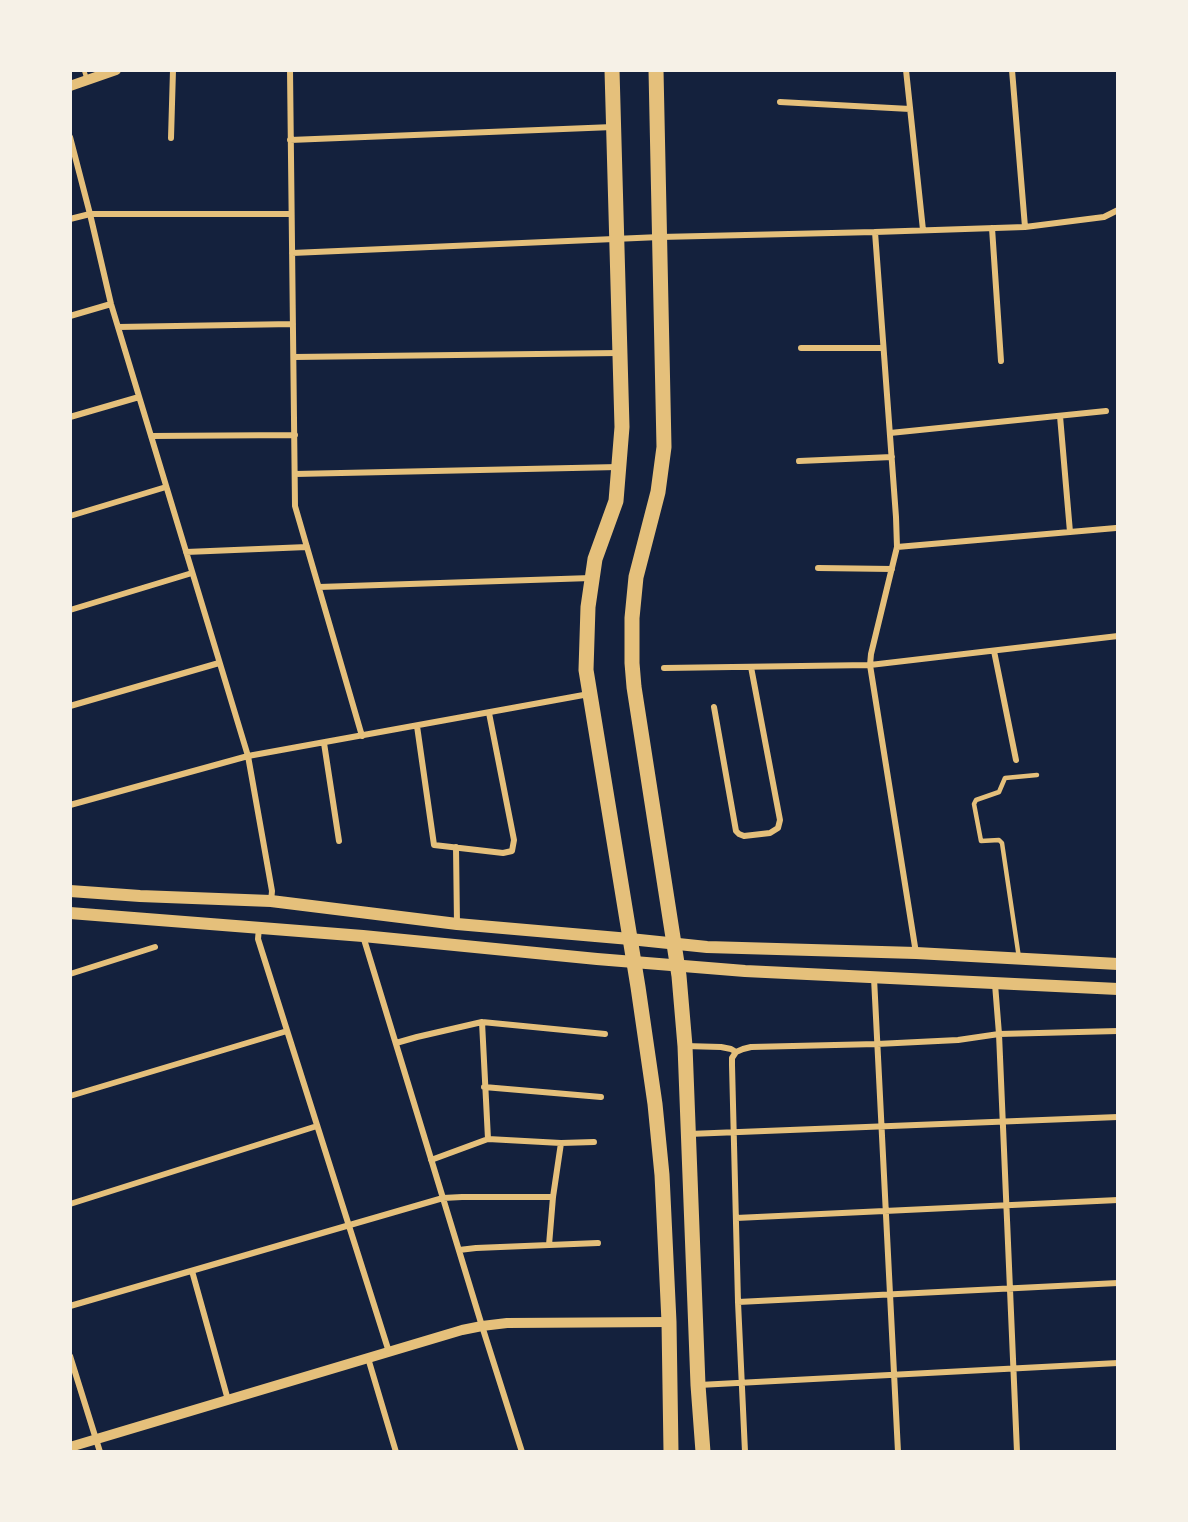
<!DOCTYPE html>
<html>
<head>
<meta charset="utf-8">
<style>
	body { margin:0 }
	#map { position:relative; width:1188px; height:1522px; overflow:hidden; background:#14213d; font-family:Raleway,sans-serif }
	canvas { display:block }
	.frame { position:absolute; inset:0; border:72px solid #f6f1e7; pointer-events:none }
</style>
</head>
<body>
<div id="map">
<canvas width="1188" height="1522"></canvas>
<div class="frame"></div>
</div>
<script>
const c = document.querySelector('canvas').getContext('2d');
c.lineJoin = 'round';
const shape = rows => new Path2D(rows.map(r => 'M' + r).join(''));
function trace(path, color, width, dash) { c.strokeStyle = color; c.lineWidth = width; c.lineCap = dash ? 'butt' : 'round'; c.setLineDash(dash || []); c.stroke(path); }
trace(shape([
	[84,70,87,80],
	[1019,958,1002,843,999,840,981,841,974,804,976,800,999,792,1005,778,1037,775]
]), '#e5c07b', 4.5);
trace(shape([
	[290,70,295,506,362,736],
	[906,70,923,230],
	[1012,70,1025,227],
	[780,102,910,109],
	[70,137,90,214,111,304,248,756,272,891,271,901],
	[171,138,173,70],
	[290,140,613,127],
	[70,219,90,214,291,214],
	[992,228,1001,361],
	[875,232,896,517,897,547,871,654,870,665,916,953],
	[292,253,660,237,875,232,1025,227,1104,217,1118,210],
	[70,316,111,304],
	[118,327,293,324],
	[801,348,883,348],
	[294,357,619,353],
	[1060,416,1070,532],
	[70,417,139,397],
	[890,433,1106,411],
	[151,436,295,435],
	[799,461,892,457],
	[295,474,618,467],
	[70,516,166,487],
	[897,547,1116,528],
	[186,552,307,547],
	[818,568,892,569],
	[319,587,591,578],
	[70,610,192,573],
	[994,651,1016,760],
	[664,668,870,665,1118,636],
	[70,706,219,663],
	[714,707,736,831,739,834,744,836,770,833,778,828,780,820,751,667],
	[417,726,434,845,503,853,512,851,514,840,489,713],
	[324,743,339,841],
	[70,805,248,756,589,694],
	[456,847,457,924],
	[259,928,258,939,389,1352],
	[363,936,482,1326,522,1452],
	[70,974,155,947],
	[874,978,898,1452],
	[995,984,999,1034,1017,1452],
	[396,1043,417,1037,482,1022],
	[685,1046,721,1047,731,1049,736,1052],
	[736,1052,732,1058,732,1065,738,1302,745,1452],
	[736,1052,743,1049,751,1047,877,1044,958,1040,999,1034,1118,1031],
	[484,1087,601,1097],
	[70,1096,287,1031],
	[689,1134,1118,1117],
	[488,1139,561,1143,594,1142],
	[431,1160,488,1139,482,1022,605,1034],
	[70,1204,317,1126],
	[736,1218,1118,1200],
	[549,1245,553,1197,561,1143],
	[459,1250,476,1248,598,1243],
	[192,1271,228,1400],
	[738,1302,1118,1283],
	[70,1306,443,1198,462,1197,553,1197],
	[70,1356,100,1452],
	[368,1358,396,1452],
	[699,1385,1118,1363]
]), '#e5c07b', 6);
trace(shape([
	[70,86,116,70],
	[70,1447,462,1330,482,1326,507,1323,669,1322]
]), '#e5c07b', 10);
trace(shape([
	[70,891,140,896,271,901,457,924,630,939,707,947,916,953,1118,964],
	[70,913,363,936,597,959,745,971,1118,989]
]), '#e5c07b', 12);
trace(shape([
	[612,70,622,427,616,501,595,559,588,607,586,670,638,987,655,1104,662,1175,669,1322,671,1452],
	[656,70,664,447,658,492,636,577,632,618,632,663,634,687,679,976,685,1046,698,1385,703,1452]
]), '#e5c07b', 15);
</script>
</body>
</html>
